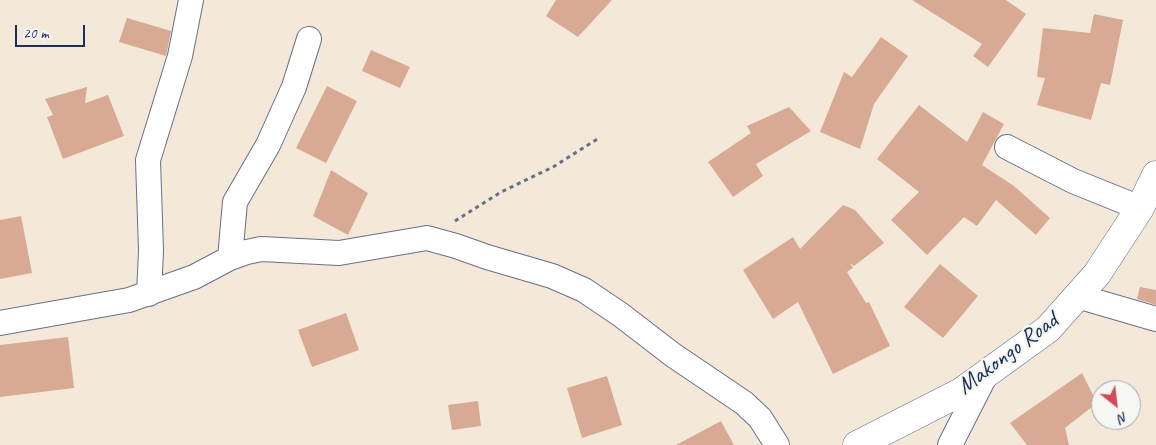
<!DOCTYPE html>
<html>
<head>
<meta charset="utf-8">
<style>
	body { margin:0 }
	#map { position:relative; width:1156px; height:445px; overflow:hidden; background:#f4e9d8; font-family:Caveat,sans-serif }
	canvas { display:block }
	.north { position:absolute; left:1091px; top:380px; width:50px; height:50px; box-sizing:border-box; background:#f6f6f2; border:1px solid #9ea6b7; border-radius:50%; rotate:151deg; font-size:14px; font-weight:700; line-height:20px; text-align:center; color:#1b2f5e }
	.north::after { content:''; display:block; margin:auto; width:18px; height:22px; background:#d1495b; clip-path:polygon(50% 0,100% 100%,50% 72%,0 100%) }
	.scale { position:absolute; left:15px; top:25px; width:70px; height:22px; box-sizing:border-box; border:2px solid #1b2f5e; border-top:0; padding-left:6px; font-size:15px; line-height:18px; white-space:nowrap; color:#1b2f5e; -webkit-text-stroke:4px #f6f6f2; paint-order:stroke }
</style>
</head>
<body>
<div id="map">
<canvas width="1156" height="445"></canvas>
<div class="north">N</div>
<div class="scale">20 m</div>
</div>
<script>
const c = document.querySelector('canvas').getContext('2d');
c.lineJoin = 'round';
function fill(path, color) { c.fillStyle = color; c.fill(path, 'evenodd'); }
const shape = rows => new Path2D(rows.map(r => 'M' + r).join(''));
function trace(path, color, width, dash) { c.strokeStyle = color; c.lineWidth = width; c.lineCap = dash ? 'butt' : 'round'; c.setLineDash(dash || []); c.stroke(path); }
function drawText(font, color, halo, rows, align = 'center') {
  c.font = font + ' Caveat,sans-serif'; c.lineWidth = 4.5; c.setLineDash([]); c.textBaseline = 'middle'; c.strokeStyle = halo; c.fillStyle = color; for (const [text, x, y, turn = 0] of rows) {
    c.save(); c.translate(x, y); c.rotate((+turn || 0) * Math.PI / 180); c.textAlign = isNaN(turn) ? turn : align; if (halo) c.strokeText(text, 0, 0); c.fillText(text, 0, 0); c.restore();
  }
}
fill(shape([
	[556,0,612,0,578,37,546,16],
	[912,0,1006,0,1026,14,988,67,973,56,982,44],
	[1094,14,1123,20,1110,85,1101,83,1091,120,1037,105,1045,78,1037,77,1043,28,1090,33],
	[127,18,171,31,166,56,119,42],
	[881,37,908,56,874,104,860,149,820,132,844,72,852,77],
	[371,50,410,67,400,88,362,71],
	[327,86,357,101,326,163,296,148],
	[87,87,85,103,108,95,124,136,63,159,47,117,53,115,45,99],
	[919,105,967,142,983,112,1004,124,982,165,1014,186,1050,218,1036,235,996,200,977,226,964,217,927,255,891,220,919,192,877,159],
	[789,107,811,131,756,164,763,176,733,197,708,162,751,133,747,126],
	[331,170,368,193,348,235,313,216],
	[843,205,855,210,884,243,854,266,850,263,853,268,847,272,866,303,869,302,890,346,833,374,798,302,773,319,743,270,793,237,800,249],
	[21,216,32,273,0,279,0,220],
	[940,264,978,296,943,338,904,307],
	[1140,287,1156,290,1156,305,1137,299],
	[346,313,359,350,312,367,298,330],
	[68,337,74,388,0,397,0,345],
	[1082,373,1097,403,1065,428,1069,445,1027,445,1010,423],
	[607,376,622,425,582,438,567,388],
	[478,401,481,426,452,430,448,405],
	[721,421,734,445,676,445]
]), '#d8aa93');
const minor = shape([
	[1007,147,1073,181,1140,208],
	[230,258,235,202,268,145,294,87,309,39],
	[149,294,151,251,148,160,180,56,191,0],
	[1077,296,1156,319],
	[0,323,129,300,194,277,230,258,247,252,261,249,339,253,427,238,456,246,487,257,552,276,584,290,621,315,673,355,744,403,760,418,777,445],
	[950,445,985,376]
]);
const tertiary = shape([
	[857,445,961,392,1048,329,1097,274,1140,208,1156,175]
]);
trace(minor, '#677089', 26);
trace(tertiary, '#677089', 29);
trace(shape([
	[455,221,501,192,553,167,599,138]
]), '#677089', 3, [4, 4]);
trace(minor, '#fff', 24);
trace(tertiary, '#fff', 28);
drawText('24px', '#1b2f5e', '#f6f6f2', [
	["Makongo Road",1008,354,-37]
]);
</script>
</body>
</html>
